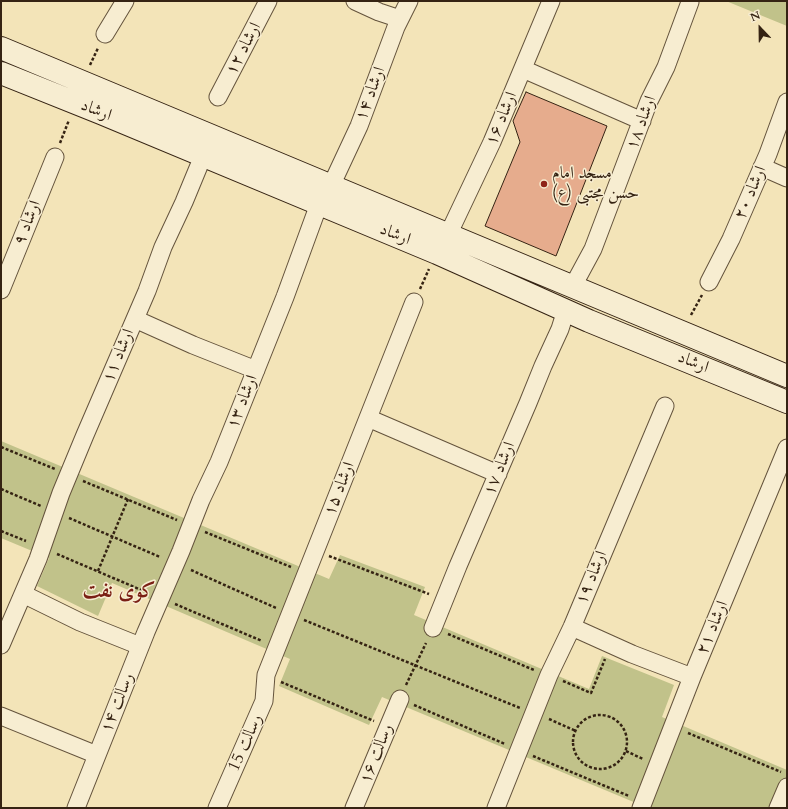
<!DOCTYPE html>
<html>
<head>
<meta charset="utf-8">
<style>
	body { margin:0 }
	#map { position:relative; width:788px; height:809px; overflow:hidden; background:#f3e4b8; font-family:Cardo,serif }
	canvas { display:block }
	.frame { position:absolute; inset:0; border:2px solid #352313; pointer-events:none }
	.north { position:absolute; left:740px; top:8px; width:40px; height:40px; -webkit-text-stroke:3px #f7edd1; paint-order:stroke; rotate:338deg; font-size:11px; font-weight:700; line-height:16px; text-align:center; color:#352313 }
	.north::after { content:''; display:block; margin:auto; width:14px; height:18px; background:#352313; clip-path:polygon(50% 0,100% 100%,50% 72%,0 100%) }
</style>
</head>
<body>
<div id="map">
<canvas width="788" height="809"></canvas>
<div class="frame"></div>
<div class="north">N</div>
</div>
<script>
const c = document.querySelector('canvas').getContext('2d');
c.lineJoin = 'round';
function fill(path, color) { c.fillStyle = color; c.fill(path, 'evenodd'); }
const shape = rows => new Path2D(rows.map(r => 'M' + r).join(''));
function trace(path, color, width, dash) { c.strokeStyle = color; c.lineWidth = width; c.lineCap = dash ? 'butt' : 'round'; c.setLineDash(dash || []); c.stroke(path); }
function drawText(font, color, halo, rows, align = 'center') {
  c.font = font + ' Cardo,Amiri,serif'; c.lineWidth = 3; c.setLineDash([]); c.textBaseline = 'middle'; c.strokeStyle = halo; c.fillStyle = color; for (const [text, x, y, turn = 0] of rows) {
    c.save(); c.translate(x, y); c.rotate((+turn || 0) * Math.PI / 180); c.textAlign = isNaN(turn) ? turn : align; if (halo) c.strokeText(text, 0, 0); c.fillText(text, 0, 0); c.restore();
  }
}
fill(shape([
	[726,1,787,1,787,26],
	[1,441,329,579,340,555,425,587,414,615,589,689,602,656,674,685,662,717,787,770,787,808,648,808,382,697,369,725,279,686,290,659,112,583,98,616,37,586,49,558,1,538]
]), '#c1c28a');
const building = shape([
	[526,92,607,126,556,256,485,226,520,142,513,121,526,92]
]);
fill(building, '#e6ac8d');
trace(building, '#352313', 1);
const street = shape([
	[355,1,379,12,400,19],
	[105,34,125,1],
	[523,69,642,121],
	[218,97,268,1],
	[762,167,787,178],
	[331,186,359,126,396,27,409,1],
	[448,235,492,142,551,1],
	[709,282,731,239,768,154,787,102],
	[573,286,593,249,649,101,666,67,690,2],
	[1,290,55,157],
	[135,319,193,345,256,370],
	[368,418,498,474],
	[23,594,80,622,140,646],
	[572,627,632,654,692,677],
	[433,628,458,566,528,403,543,366,560,329,566,310],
	[1,645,38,559,61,493,85,435,147,291,163,247,184,202,203,156],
	[1,716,97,755],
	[76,808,146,632,181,551,201,500,219,462,285,297,319,204],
	[217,808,264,701,266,675,414,302],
	[354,808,400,699],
	[496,808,549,675,572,627,665,406],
	[641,808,692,677,787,448],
	[778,808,787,787]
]);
const secondary = shape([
	[1,48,787,376],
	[1,73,101,113,437,253,589,321,787,402]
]);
trace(street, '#64533c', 19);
trace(secondary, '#352313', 24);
trace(shape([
	[90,65,98,48],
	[60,143,69,120],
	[420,289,429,269],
	[691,315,702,295],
	[1,447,55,469],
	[83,481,177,520],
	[1,489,41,506],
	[69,518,160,557],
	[1,531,26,541],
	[205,532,291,567],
	[57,554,146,592],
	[329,556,429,594],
	[191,570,276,608],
	[98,571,128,499],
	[175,604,262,641],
	[304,620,520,708],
	[448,634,534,670],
	[563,681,591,693,605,659],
	[281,682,374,721],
	[406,685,426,643],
	[414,705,505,744],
	'573 742a27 27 0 1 1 54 0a27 27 0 1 1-54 0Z',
	[549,719,576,731],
	[688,733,781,772],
	[626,751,643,759],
	[533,756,629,796]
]), '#352313', 2.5, [3, 2]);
trace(street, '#f7edd1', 17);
trace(secondary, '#f7edd1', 22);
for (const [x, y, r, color] of [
	[544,184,4,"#8f2418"]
]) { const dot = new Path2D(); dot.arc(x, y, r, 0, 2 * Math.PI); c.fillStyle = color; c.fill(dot); trace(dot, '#f7edd1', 1.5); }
drawText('17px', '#352313', '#f7edd1', [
	["ارشاد ۱۲",244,49,-62],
	["ارشاد ۱۴",371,94,-69],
	["ارشاد",96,111,22],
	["ارشاد ۱۶",502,119,-67],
	["ارشاد ۱۸",642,123,-69],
	["ارشاد ۲۰",751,193,-66],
	["ارشاد ۹",28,223,-68],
	["ارشاد",395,235,22],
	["ارشاد ۱۱",119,356,-67],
	["ارشاد",693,363,22],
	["ارشاد ۱۳",243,402,-68],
	["ارشاد ۱۷",500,469,-67],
	["ارشاد ۱۵",340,489,-68],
	["ارشاد ۱۹",592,578,-67],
	["ارشاد ۲۱",713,628,-67],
	["رسالت ۱۴",118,703,-68],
	["رسالت 15",246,743,-66],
	["رسالت ۱۶",377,754,-68]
]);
drawText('17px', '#352313', '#f7edd1', [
	["مسجد امام",552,174],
	["حسن مجتبی (ع)",552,194]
], 'left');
drawText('bold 21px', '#7a1f14', '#f7edd1', [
	["کوی نفت",119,592]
]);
</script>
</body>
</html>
